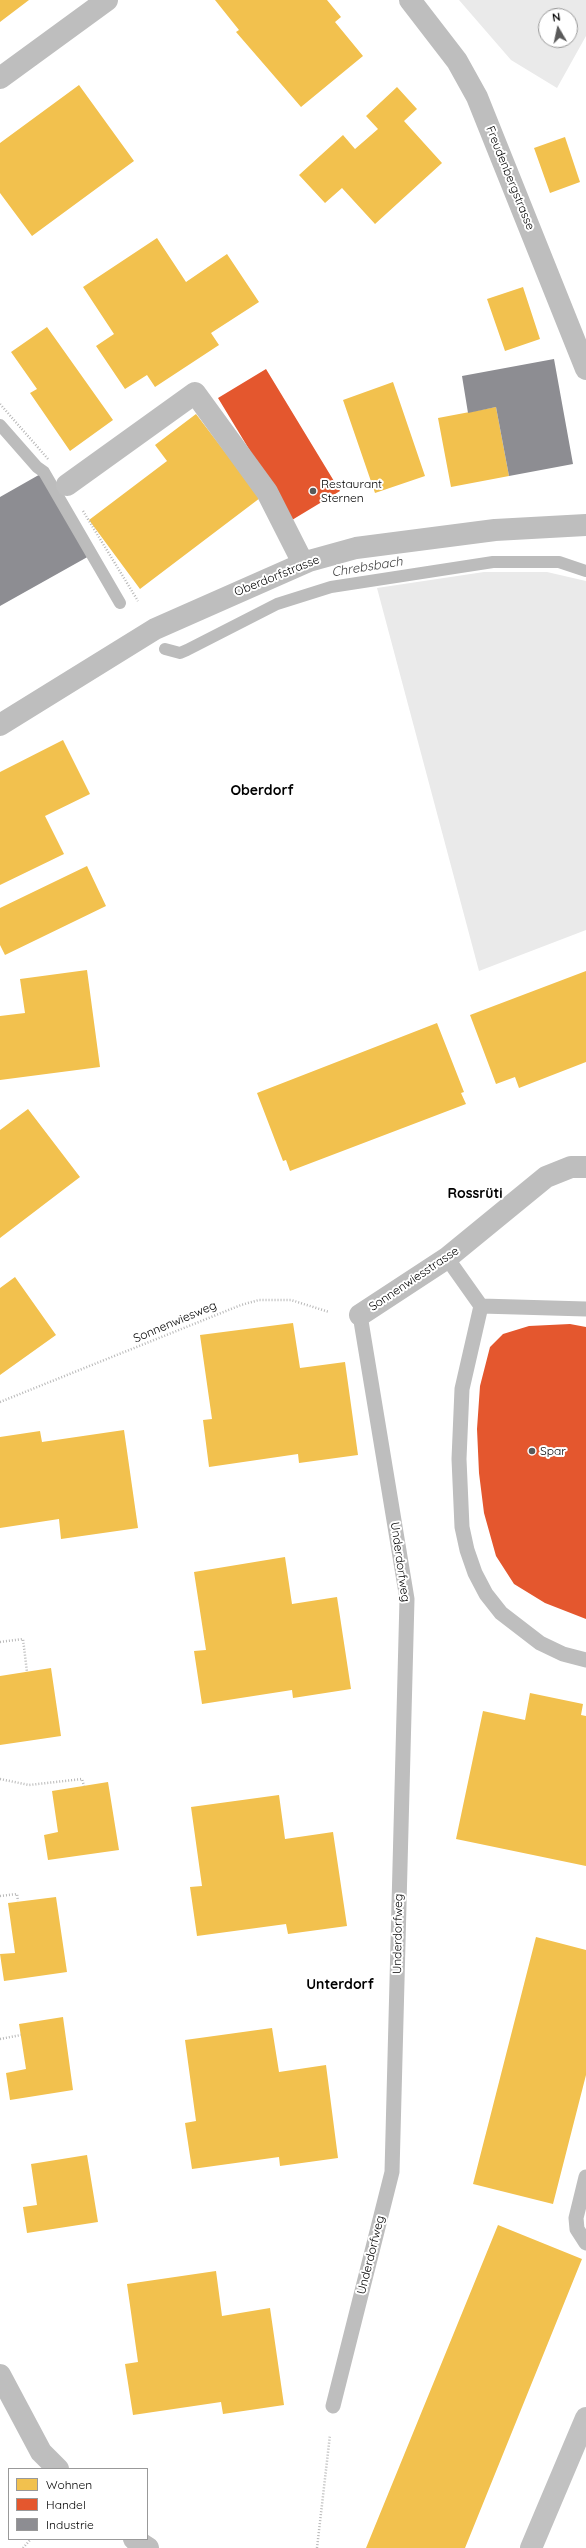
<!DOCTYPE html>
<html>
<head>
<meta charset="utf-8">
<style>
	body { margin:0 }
	#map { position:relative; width:586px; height:2548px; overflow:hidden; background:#fff; font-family:Quicksand,sans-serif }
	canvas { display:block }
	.legend { position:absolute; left:8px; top:2468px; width:140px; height:72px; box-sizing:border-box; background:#fff; border:1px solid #999; margin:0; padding:5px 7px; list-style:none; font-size:12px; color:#000 }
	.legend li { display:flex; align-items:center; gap:8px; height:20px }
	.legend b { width:20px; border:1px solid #999 }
	.north { position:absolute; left:538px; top:8px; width:40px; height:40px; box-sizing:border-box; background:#fff; border:1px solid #999; border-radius:50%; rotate:351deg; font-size:11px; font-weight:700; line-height:16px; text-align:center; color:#000 }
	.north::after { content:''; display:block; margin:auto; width:14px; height:18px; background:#595959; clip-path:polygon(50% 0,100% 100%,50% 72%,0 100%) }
</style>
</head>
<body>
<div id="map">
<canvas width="586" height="2548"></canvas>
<ul class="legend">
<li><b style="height:11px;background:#f2c14e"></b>Wohnen</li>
<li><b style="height:11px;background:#e4572e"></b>Handel</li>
<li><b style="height:11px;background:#8d8d92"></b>Industrie</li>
</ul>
<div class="north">N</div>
</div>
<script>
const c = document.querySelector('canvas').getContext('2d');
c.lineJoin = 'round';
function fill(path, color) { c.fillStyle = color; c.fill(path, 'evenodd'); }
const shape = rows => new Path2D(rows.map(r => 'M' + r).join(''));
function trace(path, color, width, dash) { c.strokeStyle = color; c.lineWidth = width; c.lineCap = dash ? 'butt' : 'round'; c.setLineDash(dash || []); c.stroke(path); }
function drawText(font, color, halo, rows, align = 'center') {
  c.font = font + ' Quicksand,sans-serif'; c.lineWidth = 4; c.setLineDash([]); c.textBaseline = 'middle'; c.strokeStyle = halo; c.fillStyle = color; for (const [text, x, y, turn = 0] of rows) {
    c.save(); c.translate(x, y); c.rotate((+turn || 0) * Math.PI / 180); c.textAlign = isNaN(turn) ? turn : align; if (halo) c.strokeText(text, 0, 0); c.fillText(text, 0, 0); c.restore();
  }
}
fill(shape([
	[459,0,586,0,586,36,557,88,511,60],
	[546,16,570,16,570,40,546,40],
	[484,572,547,572,586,581,586,930,479,971,377,588]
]), '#eaeaea');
fill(shape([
	[0,0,29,0,0,22],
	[215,0,327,0,341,17,335,22,363,56,301,107,236,32,239,30],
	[79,85,134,161,32,236,0,193,0,143],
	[397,87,417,109,404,121,442,163,375,224,342,188,325,203,299,175,343,135,355,149,378,129,366,116],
	[565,137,580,182,550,193,534,148],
	[157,238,186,282,227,254,259,302,211,333,219,345,155,387,147,375,125,389,96,346,114,334,83,287],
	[523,287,540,339,505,351,487,299],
	[47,327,113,420,70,451,30,393,37,389,11,352],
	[393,382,425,476,375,493,343,400],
	[496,407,509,476,451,487,438,418],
	[196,414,260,498,140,589,89,520,167,461,155,445],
	[63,740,90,794,45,816,64,854,0,885,0,772],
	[87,866,106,906,5,955,0,945,0,908],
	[87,970,100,1067,0,1080,0,1016,25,1013,20,979],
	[586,971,586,1062,519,1088,515,1077,496,1084,470,1015],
	[437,1023,464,1092,461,1093,466,1104,290,1171,286,1160,283,1161,257,1093],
	[28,1109,80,1177,0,1238,0,1130],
	[15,1277,56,1335,0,1375,0,1288],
	[293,1323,300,1368,345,1362,358,1455,299,1463,298,1454,209,1467,203,1420,212,1419,200,1335],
	[124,1430,138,1528,61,1539,59,1519,0,1528,0,1437,40,1431,42,1442],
	[285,1557,292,1604,337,1597,351,1689,293,1698,292,1690,202,1704,194,1651,206,1650,194,1572],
	[51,1668,61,1736,0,1745,0,1676],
	[530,1693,583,1704,581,1715,586,1716,586,1866,456,1839,483,1711,525,1720],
	[108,1782,119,1850,48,1860,44,1835,58,1832,52,1791],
	[279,1795,285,1839,333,1832,347,1926,288,1934,286,1924,197,1936,190,1887,202,1886,191,1807],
	[56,1897,67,1972,4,1981,0,1954,15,1953,8,1903],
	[536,1937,586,1950,586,2075,553,2204,473,2184],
	[63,2017,73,2090,10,2100,6,2073,26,2069,19,2024],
	[272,2028,279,2072,326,2065,338,2158,280,2166,279,2157,192,2169,185,2123,196,2121,185,2040],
	[87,2155,98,2222,27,2233,23,2207,37,2205,31,2164],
	[498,2225,582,2259,465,2548,366,2548],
	[216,2271,222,2316,270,2308,284,2405,223,2414,221,2402,133,2415,125,2364,138,2362,127,2284]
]), '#f2c14e');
fill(shape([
	[266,369,340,491,292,520,218,398],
	[570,1324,586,1327,586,1619,545,1603,514,1584,496,1556,484,1513,479,1473,477,1429,480,1386,490,1347,503,1334,529,1326]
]), '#e4572e');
fill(shape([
	[554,359,573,464,509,476,496,407,468,413,462,376],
	[44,472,91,555,0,606,0,497]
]), '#8d8d92');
trace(shape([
	[0,425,37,467,44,472,120,603],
	[165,649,180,653,187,650,277,604,331,587,493,562,559,562,586,571]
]), '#bcbcbc', 12);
trace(shape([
	[0,404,48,459],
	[83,511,138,601],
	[0,1402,241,1305,259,1300,291,1300,329,1312],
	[0,1642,23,1639,27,1672],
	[0,1779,29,1785,82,1779,84,1786],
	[0,1896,17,1894,18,1901],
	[0,2039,21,2035],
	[23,2548,31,2539],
	[317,2548,330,2435]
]), '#b8b8b8', 2.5, [1, 2]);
trace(shape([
	[447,1258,481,1306,462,1389,459,1459,462,1527,467,1550,475,1573,486,1594,501,1613,540,1643,563,1654,586,1660],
	[481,1306,586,1309],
	[586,2177,576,2218,577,2229,586,2243],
	[333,2406,392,2172,407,1599,360,1315]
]), '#bebebe', 15);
trace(shape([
	[410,0,457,61,477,97,586,369],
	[0,78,107,0],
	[67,485,195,393,267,492,303,563],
	[0,725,155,629,309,561,356,548,495,530,586,525],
	[360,1315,447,1258,546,1177,571,1167,586,1167],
	[0,2375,41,2452,58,2469],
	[134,2539,148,2548]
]), '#bebebe', 22);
trace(shape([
	[531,2548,586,2418]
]), '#c1c1c1', 22);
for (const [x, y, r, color] of [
	[313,491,4,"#595959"],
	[532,1451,4,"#595959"]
]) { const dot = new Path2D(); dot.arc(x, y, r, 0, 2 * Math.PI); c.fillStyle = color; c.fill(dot); trace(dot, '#fff', 1.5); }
drawText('12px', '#000', '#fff', [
	["Freudenbergstrasse",510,178,68],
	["Oberdorfstrasse",277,576,-22],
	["Sonnenwiesstrasse",414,1279,-34],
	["Sonnenwiesweg",175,1322,-23],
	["Underdorfweg",400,1562,82],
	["Underdorfweg",398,1934,-89],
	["Underdorfweg",371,2255,-76]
]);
drawText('12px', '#000', '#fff', [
	["Restaurant",321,484],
	["Sternen",321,498],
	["Spar",540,1451]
], 'left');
drawText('italic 13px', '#404040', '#fff', [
	["Chrebsbach",367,567,-9]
]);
drawText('bold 14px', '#000', '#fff', [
	["Oberdorf",262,791],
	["Rossrüti",475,1194],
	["Unterdorf",340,1985]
]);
</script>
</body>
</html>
